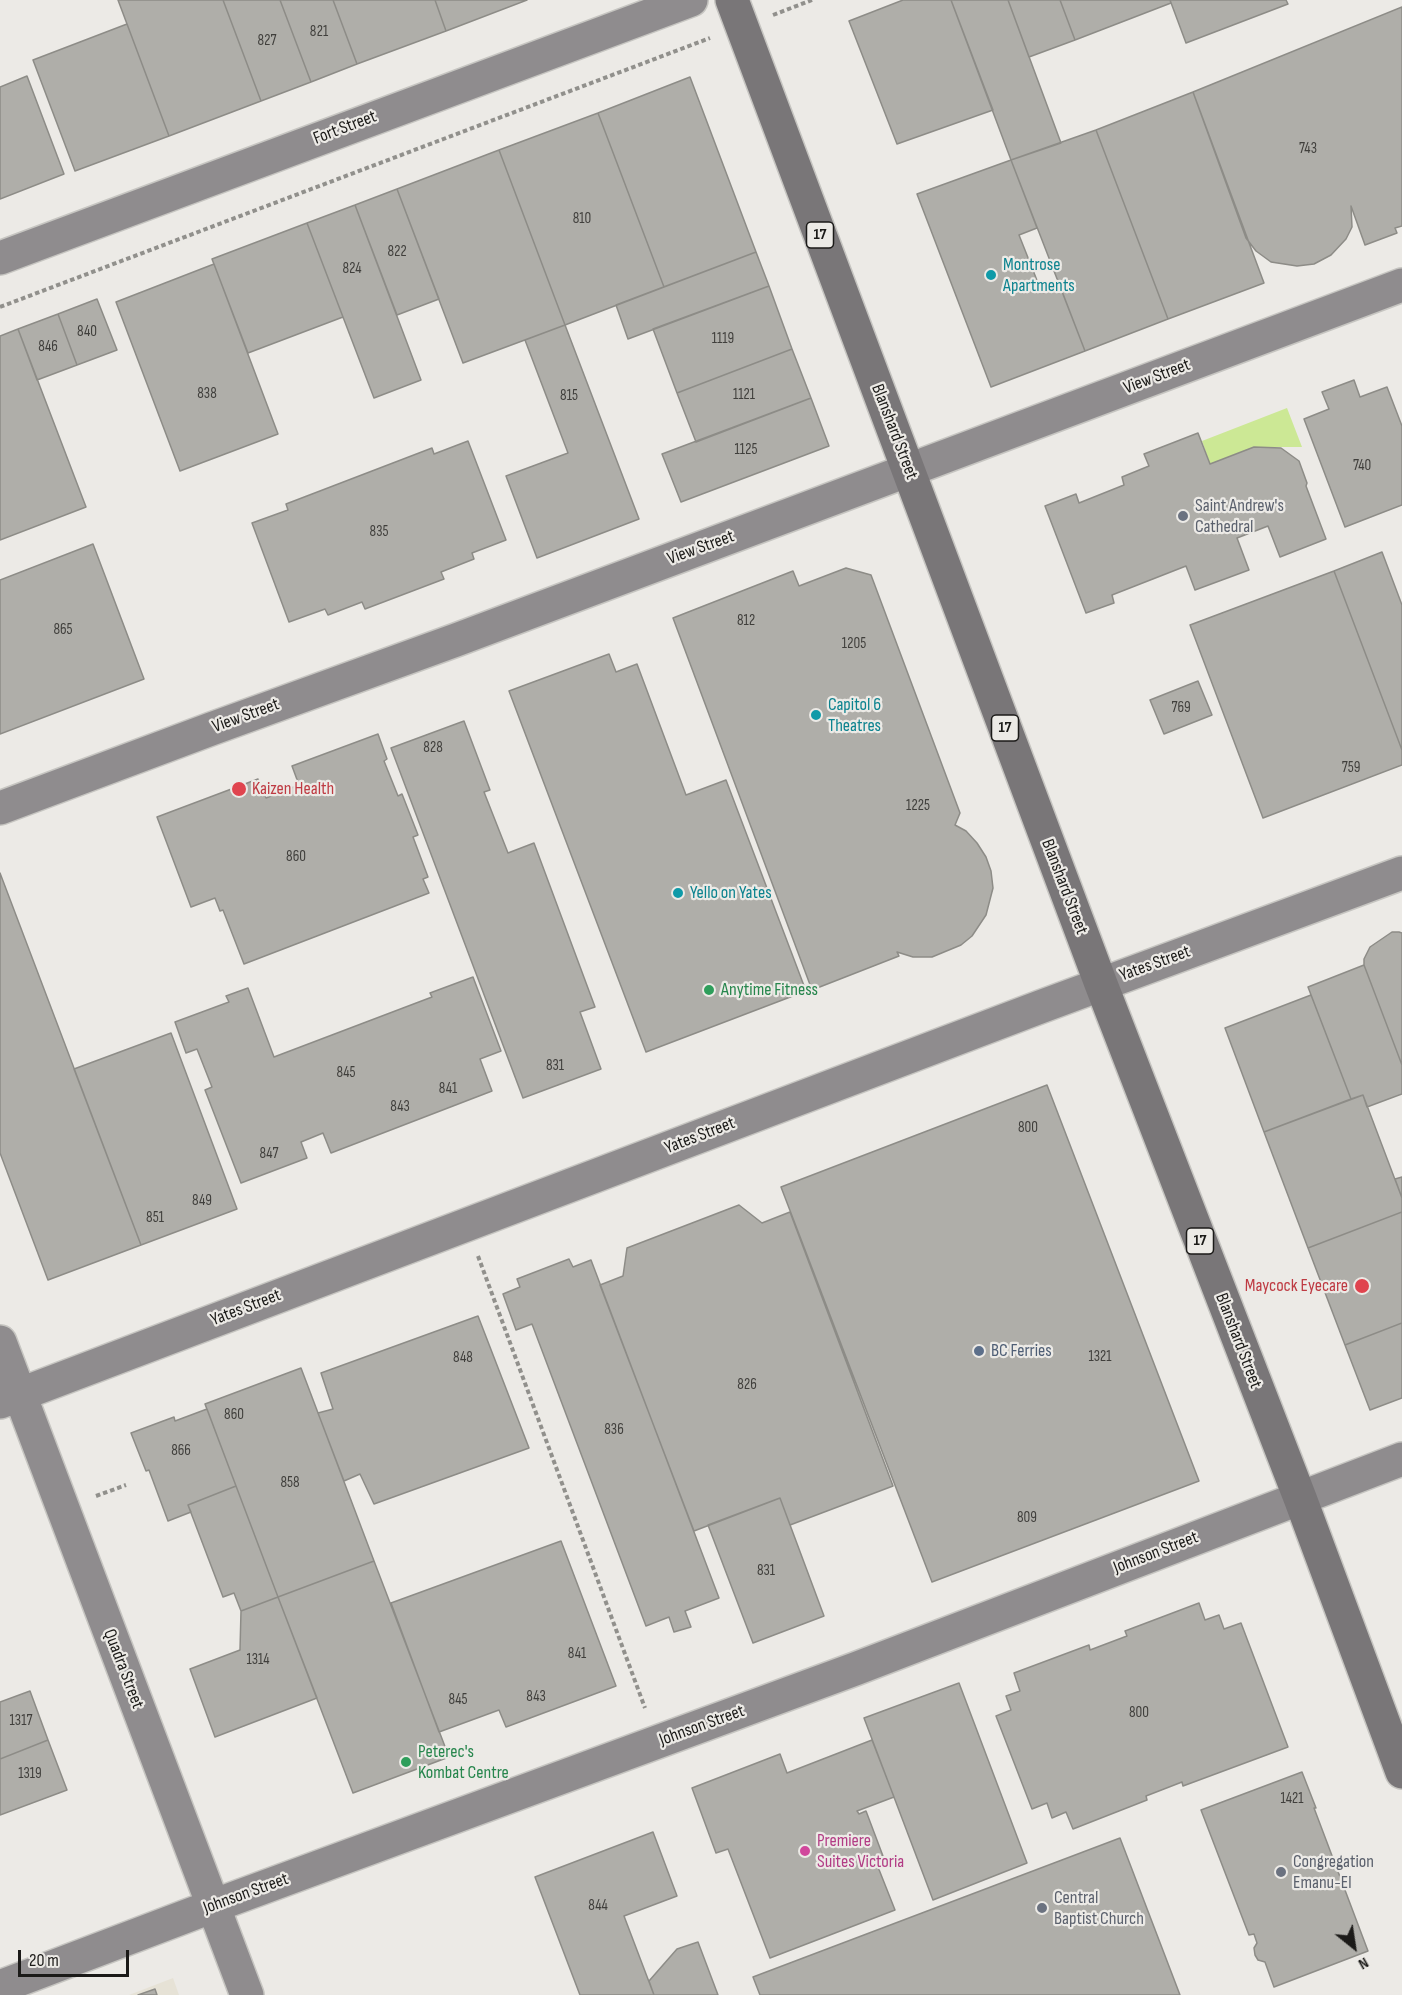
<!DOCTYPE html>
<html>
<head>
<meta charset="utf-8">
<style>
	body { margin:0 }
	#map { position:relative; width:1402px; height:1995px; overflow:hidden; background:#eceae6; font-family:"Sofia Sans Condensed",sans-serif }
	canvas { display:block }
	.north { position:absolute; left:1324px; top:1917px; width:60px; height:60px; -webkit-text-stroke:4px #eceae6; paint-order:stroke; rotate:150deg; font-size:16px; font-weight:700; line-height:24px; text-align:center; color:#1b1a18 }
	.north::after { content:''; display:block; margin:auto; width:21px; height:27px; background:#1b1a18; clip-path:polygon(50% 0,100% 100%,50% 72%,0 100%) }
	.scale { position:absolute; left:18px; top:1950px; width:111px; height:27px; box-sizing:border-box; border:3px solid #1b1a18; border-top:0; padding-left:8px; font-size:18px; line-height:21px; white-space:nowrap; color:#1b1a18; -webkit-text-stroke:4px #eceae6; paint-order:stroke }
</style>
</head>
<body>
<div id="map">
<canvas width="1402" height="1995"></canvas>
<div class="north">N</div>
<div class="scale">20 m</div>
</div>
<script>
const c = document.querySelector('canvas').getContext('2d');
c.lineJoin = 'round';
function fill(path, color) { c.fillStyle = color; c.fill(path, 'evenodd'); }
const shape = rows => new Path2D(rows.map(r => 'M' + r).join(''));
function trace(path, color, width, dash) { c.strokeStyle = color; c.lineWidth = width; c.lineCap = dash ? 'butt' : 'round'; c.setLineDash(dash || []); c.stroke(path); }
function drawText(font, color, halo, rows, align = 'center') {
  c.font = font + ' "Sofia Sans Condensed",sans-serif'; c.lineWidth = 4.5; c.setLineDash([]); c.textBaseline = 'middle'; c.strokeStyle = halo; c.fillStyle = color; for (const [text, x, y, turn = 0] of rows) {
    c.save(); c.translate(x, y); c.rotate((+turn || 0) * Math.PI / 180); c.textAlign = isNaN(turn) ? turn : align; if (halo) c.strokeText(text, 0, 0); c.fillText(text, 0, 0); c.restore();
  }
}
fill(shape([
	[173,1978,179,1995,129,1995]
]), '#e6e2d6');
fill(shape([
	[1287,408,1302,447,1254,447,1210,464,1202,441]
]), '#cce895');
const building = shape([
	[118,0,223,0,261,101,169,136,118,0],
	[223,0,280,0,311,82,261,101,223,0],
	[280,0,333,0,357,64,311,82,280,0],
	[333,0,435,0,446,31,357,64,333,0],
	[435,0,527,0,446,31,435,0],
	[903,0,951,0,993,110,897,144,849,21,903,0],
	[951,0,1008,0,1061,143,1011,160,951,0],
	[1008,0,1060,0,1075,40,1029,57,1008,0],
	[1060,0,1170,0,1171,3,1075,40,1060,0],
	[1170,0,1286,0,1288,4,1186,43,1170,0],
	[1402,7,1402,226,1395,228,1397,233,1365,245,1351,206,1352,227,1346,239,1331,255,1314,264,1297,266,1271,262,1256,251,1246,238,1193,92,1402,7],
	[127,24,169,136,75,171,33,60,127,24],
	[27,76,64,174,0,199,0,87,27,76],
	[690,77,756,252,664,287,598,113,690,77],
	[1193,92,1264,283,1168,319,1096,130,1193,92],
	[598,113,664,287,565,325,499,150,598,113],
	[1096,130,1168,319,1085,351,1011,160,1096,130],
	[499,150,565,325,463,363,397,189,499,150],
	[1011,160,1037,228,1019,235,1042,293,1060,286,1085,351,991,387,917,194,1011,160],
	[397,189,439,299,397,315,355,205,397,189],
	[355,205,421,380,374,398,307,223,355,205],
	[307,223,343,317,248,353,212,259,307,223],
	[756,252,769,286,628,339,616,305,756,252],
	[214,264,278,434,180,471,116,302,214,264],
	[769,286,792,349,677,393,653,329,769,286],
	[97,299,117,350,77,365,58,314,97,299],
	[58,314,77,365,37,380,18,329,58,314],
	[565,325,639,519,537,558,506,476,568,453,525,340,565,325],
	[18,329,86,507,0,540,0,336,18,329],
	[792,349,811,398,696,442,677,393,792,349],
	[1354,380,1360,397,1387,387,1402,426,1402,505,1345,527,1304,419,1329,409,1322,392,1354,380],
	[811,398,829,446,681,502,662,454,811,398],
	[1198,433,1210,464,1254,447,1281,448,1299,461,1307,483,1306,486,1326,539,1280,557,1268,526,1237,538,1249,570,1195,590,1186,566,1112,595,1114,603,1086,613,1045,506,1076,494,1079,503,1124,485,1122,477,1149,466,1144,454,1198,433],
	[468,441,506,540,472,553,474,559,441,572,444,579,365,609,362,602,328,615,325,609,289,622,252,523,288,510,286,504,432,448,434,454,468,441],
	[93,544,144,679,0,734,0,580,93,544],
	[1382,552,1402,605,1402,750,1334,571,1382,552],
	[846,568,871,575,960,813,955,825,966,831,977,843,986,857,991,871,993,888,986,915,972,936,961,945,932,957,913,957,897,952,899,956,812,990,673,618,793,571,799,586,846,568],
	[1334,571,1402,750,1402,765,1263,818,1190,625,1334,571],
	[609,654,616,672,637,664,686,795,726,780,806,991,646,1052,509,691,609,654],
	[1198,681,1212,715,1164,734,1150,700,1198,681],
	[464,721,490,790,484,792,508,853,534,843,595,1007,580,1012,601,1069,523,1098,391,748,464,721],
	[378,734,387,759,384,761,398,796,402,794,418,835,413,837,428,877,423,879,429,893,244,964,223,910,220,911,215,898,191,907,157,817,258,779,266,798,299,785,292,766,378,734],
	[0,873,141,1245,48,1280,0,1153,0,873],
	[1392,932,1399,932,1402,933,1402,1065,1364,965,1364,959,1370,947,1392,932],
	[1364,965,1402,1065,1402,1094,1367,1107,1363,1095,1351,1099,1308,987,1364,965],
	[473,977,501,1051,480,1059,492,1091,331,1153,323,1133,301,1142,307,1158,241,1183,205,1090,212,1087,197,1049,186,1053,175,1022,229,1002,226,996,248,988,274,1057,432,997,430,993,473,977],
	[1311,995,1351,1099,1264,1132,1225,1028,1311,995],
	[171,1033,237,1209,141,1245,74,1069,171,1033],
	[1047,1085,1199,1481,932,1582,781,1187,1047,1085],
	[1363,1095,1402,1198,1402,1212,1308,1248,1264,1132,1363,1095],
	[1402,1177,1402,1198,1395,1179,1402,1177],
	[739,1205,762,1223,790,1212,893,1486,790,1525,780,1498,694,1531,600,1285,623,1276,627,1248,739,1205],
	[1402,1212,1402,1323,1345,1345,1308,1248,1402,1212],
	[569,1259,573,1267,591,1260,719,1598,685,1611,691,1627,674,1632,669,1617,646,1626,532,1324,516,1330,503,1294,520,1287,517,1279,569,1259],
	[478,1316,529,1448,374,1504,360,1474,344,1481,318,1413,333,1409,321,1373,478,1316],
	[1402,1323,1402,1398,1370,1410,1345,1345,1402,1323],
	[301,1368,374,1561,278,1597,205,1404,301,1368],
	[207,1409,236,1486,188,1505,191,1512,168,1521,149,1470,146,1471,131,1433,174,1417,175,1421,207,1409],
	[236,1486,278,1597,241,1611,234,1593,223,1597,188,1505,236,1486],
	[780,1498,824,1616,753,1643,708,1525,780,1498],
	[561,1541,616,1686,506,1727,499,1710,439,1732,391,1603,561,1541],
	[374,1561,449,1757,353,1793,278,1597,374,1561],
	[278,1597,317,1698,215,1737,190,1669,240,1650,241,1611,278,1597],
	[1199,1603,1205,1620,1219,1615,1224,1629,1241,1623,1288,1747,1183,1786,1182,1782,1146,1796,1147,1800,1073,1829,1066,1812,1052,1818,1047,1803,1032,1809,996,1716,1011,1710,1006,1696,1020,1691,1014,1673,1089,1645,1090,1650,1127,1636,1125,1631,1199,1603],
	[959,1683,1027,1863,933,1900,864,1718,959,1683],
	[30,1691,48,1740,0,1759,0,1702,30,1691],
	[48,1740,67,1790,0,1815,0,1759,48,1740],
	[872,1740,894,1797,857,1811,859,1814,866,1811,886,1864,878,1867,895,1910,770,1958,728,1849,716,1853,692,1788,780,1754,787,1773,872,1740],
	[1302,1772,1316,1808,1314,1808,1368,1951,1274,1987,1265,1962,1258,1960,1255,1955,1254,1948,1257,1943,1254,1934,1249,1935,1201,1810,1302,1772],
	[653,1832,677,1896,624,1916,654,1995,580,1995,535,1877,653,1832],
	[1120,1838,1180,1995,760,1995,753,1977,1120,1838],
	[698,1942,718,1995,654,1995,649,1981,677,1949,698,1942],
	[155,1989,157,1995,138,1995,155,1989]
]);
fill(building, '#afaea9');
trace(building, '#8d8c87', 1.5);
const secondary = shape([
	[0,258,691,0],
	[0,808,211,729,456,640,1402,285],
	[0,1342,247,1995],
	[0,1402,1040,1007,1402,873],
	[0,1987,213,1906,855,1669,1402,1459]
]);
const primary = shape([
	[732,0,1101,984,1300,1498,1402,1772]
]);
trace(secondary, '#c6c5c1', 36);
trace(primary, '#c6c5c1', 36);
trace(shape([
	[773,15,812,0],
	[0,307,710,38],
	[478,1256,645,1708],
	[96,1496,126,1485]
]), '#91908c', 4, [4.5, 3]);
trace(secondary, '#8f8c8e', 33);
trace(primary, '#797678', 33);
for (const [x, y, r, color] of [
	[991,275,6,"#0f9aa8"],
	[1183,516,6,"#6b7280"],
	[816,715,6,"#0f9aa8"],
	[239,789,8,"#e0444e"],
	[678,893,6,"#0f9aa8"],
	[709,990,6,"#2e9e5b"],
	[1362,1286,8,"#e0444e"],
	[979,1351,6,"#5c6f8a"],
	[406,1762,6,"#2e9e5b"],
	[805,1851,6,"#d1479c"],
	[1281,1872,6,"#6b7280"],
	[1042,1908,6,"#6b7280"]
]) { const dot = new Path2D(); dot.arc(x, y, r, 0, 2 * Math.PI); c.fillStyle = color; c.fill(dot); trace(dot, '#eceae6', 2); }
drawText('15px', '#403f3c', null, [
	["821",319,32],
	["827",267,41],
	["743",1308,149],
	["810",582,219],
	["822",397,252],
	["824",352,269],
	["840",87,332],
	["1119",723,339],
	["846",48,347],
	["838",207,394],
	["1121",744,395],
	["815",569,396],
	["1125",746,450],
	["740",1362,466],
	["835",379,532],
	["812",746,621],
	["865",63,630],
	["1205",854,644],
	["769",1181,708],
	["828",433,748],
	["759",1351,768],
	["1225",918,806],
	["860",296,857],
	["831",555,1066],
	["845",346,1073],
	["841",448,1089],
	["843",400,1107],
	["800",1028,1128],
	["847",269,1154],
	["849",202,1201],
	["851",155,1218],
	["1321",1100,1357],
	["848",463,1358],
	["826",747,1385],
	["860",234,1415],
	["836",614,1430],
	["866",181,1451],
	["858",290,1483],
	["809",1027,1518],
	["831",766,1571],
	["841",577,1654],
	["1314",258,1660],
	["843",536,1697],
	["845",458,1700],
	["800",1139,1713],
	["1317",21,1721],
	["1319",30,1774],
	["1421",1292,1799],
	["844",598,1906]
]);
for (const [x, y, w] of [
	[820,235,27],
	[1005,728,27],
	[1200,1241,27]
]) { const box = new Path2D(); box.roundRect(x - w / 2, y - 13, w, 26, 4.5); c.fillStyle = '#eceae6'; c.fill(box); trace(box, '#1b1a18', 1.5); }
drawText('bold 16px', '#1b1a18', null, [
	["17",820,235],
	["17",1005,728],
	["17",1200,1241]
]);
drawText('18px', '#1b1a18', '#eceae6', [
	["Fort Street",345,128,-21],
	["View Street",1157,377,-21],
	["Blanshard Street",894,432,69],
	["View Street",701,548,-20],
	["View Street",246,716,-20],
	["Blanshard Street",1064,887,69],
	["Yates Street",1155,964,-20],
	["Yates Street",700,1136,-21],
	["Yates Street",246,1308,-21],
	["Blanshard Street",1238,1341,69],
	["Johnson Street",1156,1553,-21],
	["Quadra Street",123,1669,69],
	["Johnson Street",702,1726,-20],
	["Johnson Street",246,1894,-20]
]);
drawText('18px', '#0d838f', '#eceae6', [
	["Montrose",1003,265],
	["Apartments",1003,286],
	["Capitol 6",828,705],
	["Theatres",828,726],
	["Yello on Yates",690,893]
], 'left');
drawText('18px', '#5b616d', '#eceae6', [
	["Saint Andrew's",1195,506],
	["Cathedral",1195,527],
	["Congregation",1293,1862],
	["Emanu-El",1293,1883],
	["Central",1054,1898],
	["Baptist Church",1054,1919]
], 'left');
drawText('18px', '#be3a42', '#eceae6', [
	["Kaizen Health",252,789],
	["Maycock Eyecare",1348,1286,"right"]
], 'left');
drawText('18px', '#27864d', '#eceae6', [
	["Anytime Fitness",721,990],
	["Peterec's",418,1752],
	["Kombat Centre",418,1773]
], 'left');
drawText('18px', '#4e5e75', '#eceae6', [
	["BC Ferries",991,1351]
], 'left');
drawText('18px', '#b23c85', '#eceae6', [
	["Premiere",817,1841],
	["Suites Victoria",817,1862]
], 'left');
</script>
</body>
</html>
